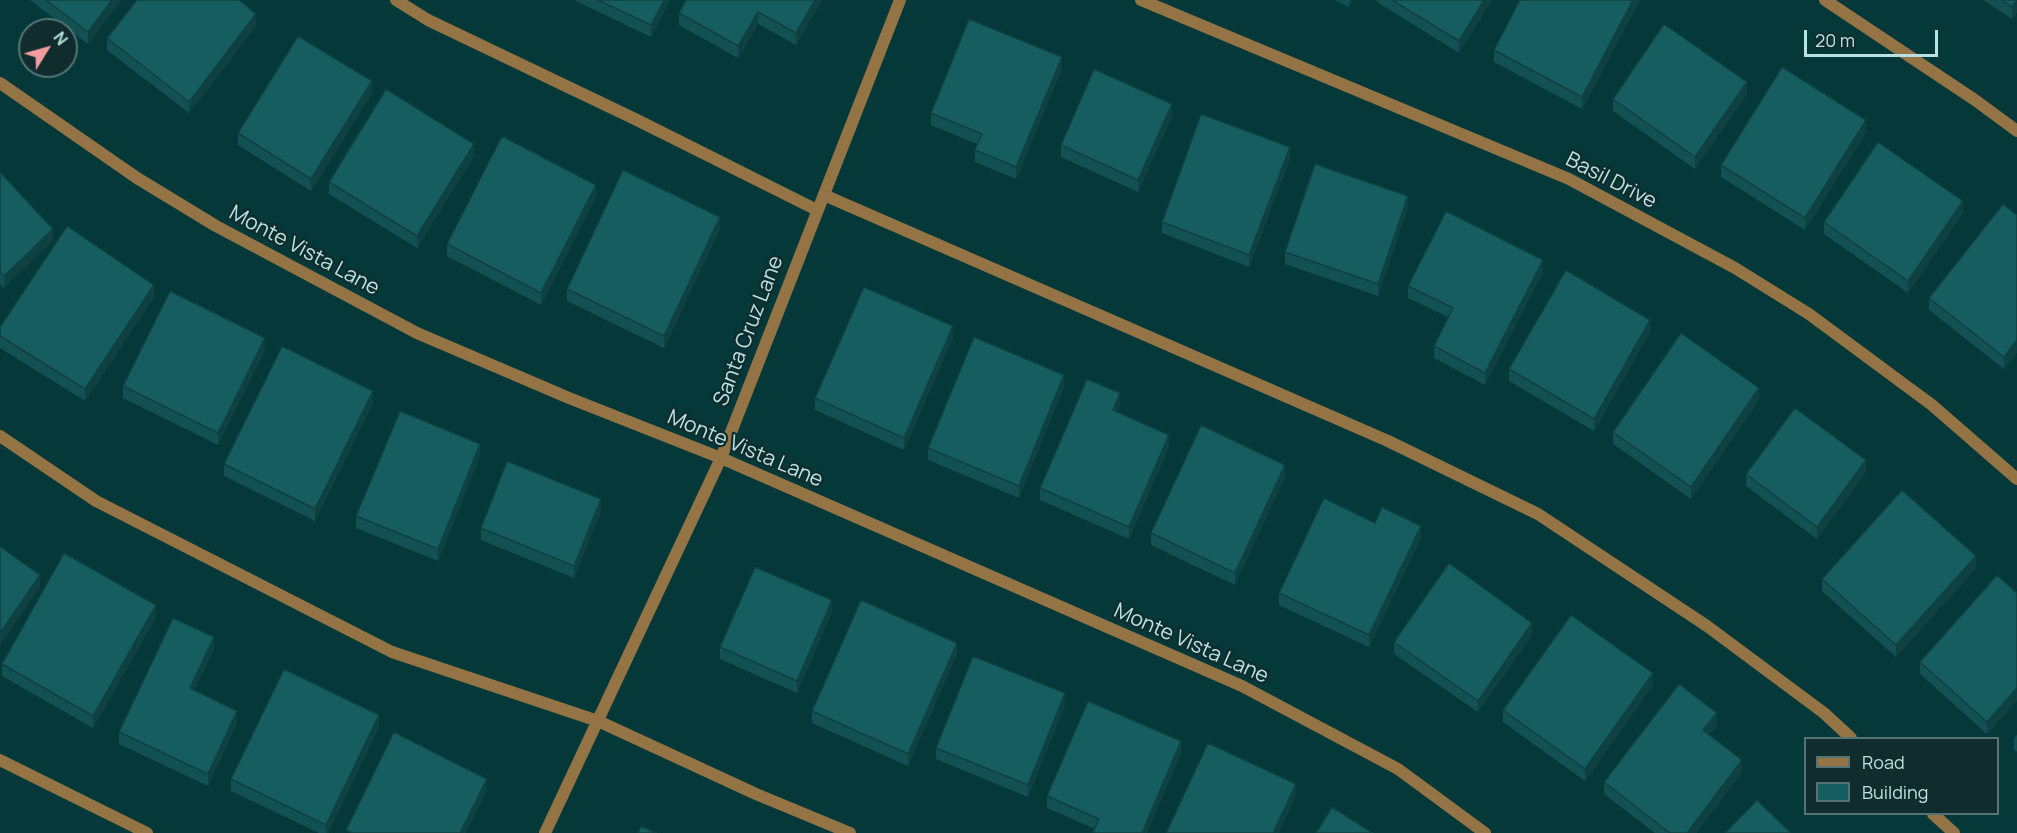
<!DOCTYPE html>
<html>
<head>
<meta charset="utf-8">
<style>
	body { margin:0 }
	#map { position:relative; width:2017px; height:833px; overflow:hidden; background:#053839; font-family:Manrope,sans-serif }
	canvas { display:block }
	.legend { position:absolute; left:1804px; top:737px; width:195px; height:78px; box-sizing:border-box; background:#102c2c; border:2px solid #547474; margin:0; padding:8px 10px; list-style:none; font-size:18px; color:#b9e1e1 }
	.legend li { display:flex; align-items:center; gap:12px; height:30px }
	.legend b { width:30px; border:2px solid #547474 }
	.north { position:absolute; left:18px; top:18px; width:60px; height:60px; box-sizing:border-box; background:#102c2c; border:2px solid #547474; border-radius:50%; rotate:53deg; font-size:16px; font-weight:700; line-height:24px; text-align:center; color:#b9e1e1 }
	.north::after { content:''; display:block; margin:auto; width:21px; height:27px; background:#f49b9f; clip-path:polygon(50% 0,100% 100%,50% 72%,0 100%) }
	.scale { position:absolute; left:1804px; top:30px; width:134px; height:27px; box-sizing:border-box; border:3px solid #b9e1e1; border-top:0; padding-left:8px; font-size:18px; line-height:21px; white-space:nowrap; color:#b9e1e1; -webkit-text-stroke:4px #102c2c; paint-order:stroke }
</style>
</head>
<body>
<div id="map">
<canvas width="2017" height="833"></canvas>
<ul class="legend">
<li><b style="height:8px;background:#947444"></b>Road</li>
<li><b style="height:16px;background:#165d5f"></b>Building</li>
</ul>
<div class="north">N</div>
<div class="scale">20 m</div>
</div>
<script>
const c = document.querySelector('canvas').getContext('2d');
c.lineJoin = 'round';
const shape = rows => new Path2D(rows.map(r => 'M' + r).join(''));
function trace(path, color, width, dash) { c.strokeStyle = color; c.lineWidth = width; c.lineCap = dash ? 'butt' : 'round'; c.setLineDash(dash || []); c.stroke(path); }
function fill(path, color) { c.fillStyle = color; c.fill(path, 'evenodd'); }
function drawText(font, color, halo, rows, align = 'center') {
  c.font = font + ' Manrope,sans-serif'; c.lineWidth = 4.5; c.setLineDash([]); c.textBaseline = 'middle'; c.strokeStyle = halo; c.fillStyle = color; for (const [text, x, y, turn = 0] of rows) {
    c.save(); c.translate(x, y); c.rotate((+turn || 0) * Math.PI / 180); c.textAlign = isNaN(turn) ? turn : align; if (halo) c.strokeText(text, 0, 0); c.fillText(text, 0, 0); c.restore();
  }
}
trace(shape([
	[396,0,428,20,637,120,817,210],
	[1825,0,1975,100,2017,131],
	[824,195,1388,441,1538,514,1707,626,1824,713,1851,738],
	[0,436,96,501,392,652,598,721,756,794,850,833],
	[1933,814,1954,833]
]), '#947444', 12);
trace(shape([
	[1141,0,1569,179,1735,268,1809,314,1932,405,2017,479],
	[0,83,137,178,216,226,417,333,569,398,721,458,1242,686,1398,769,1485,833],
	[0,760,147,833],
	[545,833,721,458,900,0]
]), '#947444', 12);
fill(shape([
	[30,0,121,0,88,44],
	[574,0,670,0,651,37],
	[686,0,822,0,796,45,758,24,738,58,679,25,679,13],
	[1335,0,1353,0,1349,7],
	[1377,0,1492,0,1459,53,1377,2],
	[1520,0,1640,0,1582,109,1494,62,1494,50],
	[1983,0,2017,0,2017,12,2012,19],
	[256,26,189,113,107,50,107,38],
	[1062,69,1016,179,975,162,975,150,977,144,931,125,931,113],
	[372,93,311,191,238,145,238,133],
	[1747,94,1695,169,1613,111,1613,99],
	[1172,116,1138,192,1061,157,1061,145],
	[1866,132,1805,230,1721,177,1721,165],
	[474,156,417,248,329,194,329,182],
	[1290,159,1249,267,1162,233,1162,222],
	[0,172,53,241,4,288,0,284],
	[596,197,541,305,447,256,447,244],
	[1408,208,1378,296,1285,264,1285,252],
	[1963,213,1908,293,1824,234,1824,222],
	[2017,215,2017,352,2004,369,1929,310,1929,298],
	[720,229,664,348,567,301,567,289],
	[1543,272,1485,385,1434,358,1434,346,1448,317,1408,298,1408,286],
	[154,297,85,401,0,348,0,327],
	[1650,332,1594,431,1509,381,1509,369],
	[953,338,904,450,815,410,815,398],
	[265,350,218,445,123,398,123,386],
	[1064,387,1019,498,928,460,928,448],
	[1759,400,1691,499,1613,444,1613,432],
	[373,403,315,521,224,476,224,464],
	[1120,405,1117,412,1169,447,1129,539,1040,500,1040,488],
	[480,456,438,561,356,528,356,516],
	[1866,472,1817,539,1746,486,1746,474],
	[1285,477,1235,585,1151,545,1151,533],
	[601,511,574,578,481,540,481,528],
	[1375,523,1421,538,1369,647,1279,605,1279,593],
	[1976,568,1896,657,1822,591,1822,579],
	[2017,593,2017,700,1987,734,1920,674,1920,662],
	[832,612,797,693,720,659,720,647],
	[156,617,93,728,2,676,2,664],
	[1532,635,1478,712,1394,654,1394,642],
	[214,649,194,690,237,723,208,786,119,744,119,732],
	[957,654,908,766,812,723,812,711],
	[1653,685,1585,781,1503,722,1503,710],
	[1065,705,1028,797,936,759,936,748],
	[1717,725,1709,735,1742,772,1696,833,1655,833,1604,794,1604,782],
	[379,727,328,833,319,833,231,791,231,779],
	[2017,735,2017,752,2014,750,2014,738],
	[1181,753,1147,833,1093,833,1095,829,1047,808,1047,796]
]), '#135052');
fill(shape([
	[112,0,121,0,88,44,88,32],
	[664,0,670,0,651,37,651,25],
	[815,0,822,0,796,45,796,33],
	[1349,0,1353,0,1349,7],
	[1484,0,1492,0,1459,53,1459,41],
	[1633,0,1640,0,1582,109,1582,97],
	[2017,0,2017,12,2012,19,2012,7],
	[758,12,758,24,738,58,738,46],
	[256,14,256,26,189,113,189,102],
	[1062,57,1062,69,1016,179,1016,167],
	[372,81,372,93,311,191,311,179],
	[1747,82,1747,94,1695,169,1695,157],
	[1172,104,1172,116,1138,192,1138,180],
	[1866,120,1866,132,1805,230,1805,218],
	[474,144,474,156,417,248,417,236],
	[1290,147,1290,159,1249,267,1249,255],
	[596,185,596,197,541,305,541,293],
	[1408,196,1408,208,1378,296,1378,284],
	[1963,201,1963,213,1908,293,1908,281],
	[720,217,720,229,664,348,664,336],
	[53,229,53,241,4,288,4,276],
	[1543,260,1543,272,1485,385,1485,373],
	[154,285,154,297,85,401,85,389],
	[1650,320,1650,332,1594,431,1594,419],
	[953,326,953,338,904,450,904,438],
	[265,338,265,350,218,445,218,433],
	[2017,340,2017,352,2004,369,2004,357],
	[1064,375,1064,387,1019,498,1019,486],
	[1759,388,1759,400,1691,499,1691,487],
	[373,391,373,403,315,521,315,509],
	[1120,393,1120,405,1113,422,1113,410],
	[1169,435,1169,447,1129,539,1129,527],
	[480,444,480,456,438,561,438,549],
	[1866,460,1866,472,1817,539,1817,527],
	[1285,465,1285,477,1235,585,1235,573],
	[601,499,601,511,574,578,574,566],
	[1421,526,1421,538,1369,647,1369,635],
	[1976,556,1976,568,1896,657,1896,645],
	[40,575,40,587,0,645,0,633],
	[832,600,832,612,797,693,797,681],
	[156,605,156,617,93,728,93,716],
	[1532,623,1532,635,1478,712,1478,701],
	[214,637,214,649,190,700,190,688],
	[957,643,957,654,908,766,908,754],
	[1653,673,1653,685,1585,781,1585,769],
	[2017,688,2017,700,1987,734,1987,722],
	[1065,693,1065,705,1028,797,1028,785],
	[237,711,237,723,208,786,208,774],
	[1717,713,1717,725,1703,742,1703,730],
	[379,715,379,727,328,833,326,833,326,825],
	[1181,741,1181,753,1147,833,1142,833],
	[1742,760,1742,772,1696,833,1687,833],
	[487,779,487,791,466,833,460,833],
	[1296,784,1296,796,1279,833,1273,833]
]), '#0f4142');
const building = shape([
	[46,0,112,0,88,32,46,0],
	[137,0,239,0,256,14,189,102,107,38,137,0],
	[598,0,664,0,651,25,598,0],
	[686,0,815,0,796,33,758,12,738,46,679,13,686,0],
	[1392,0,1484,0,1459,41,1392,0],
	[1520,0,1633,0,1582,97,1494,50,1520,0],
	[2002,0,2017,0,2012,7,2002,0],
	[969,19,1062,57,1016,167,975,150,982,134,931,113,969,19],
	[1664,24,1747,82,1695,157,1613,99,1664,24],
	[298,36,372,81,311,179,238,133,298,36],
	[1782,67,1866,120,1805,218,1721,165,1782,67],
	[1094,69,1172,104,1138,180,1061,145,1094,69],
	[386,89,474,144,417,236,329,182,386,89],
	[1201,114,1290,147,1249,255,1162,222,1201,114],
	[502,136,596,185,541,293,447,244,502,136],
	[1878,142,1963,201,1908,281,1824,222,1878,142],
	[1315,164,1408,196,1378,284,1285,252,1315,164],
	[623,170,720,217,664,336,567,289,623,170],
	[0,172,53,229,4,276,0,272,0,172],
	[2003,204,2017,215,2017,340,2004,357,1929,298,2003,204],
	[1446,211,1543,260,1485,373,1434,346,1453,308,1408,286,1446,211],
	[67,226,154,285,85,389,0,336,0,327,67,226],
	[1566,270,1650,320,1594,419,1509,369,1566,270],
	[864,287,953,326,904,438,815,398,864,287],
	[170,291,265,338,218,433,123,386,170,291],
	[1681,333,1759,388,1691,487,1613,432,1681,333],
	[974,337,1064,375,1019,486,928,448,974,337],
	[282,346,373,391,315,509,224,464,282,346],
	[1087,379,1120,393,1113,410,1169,435,1129,527,1040,488,1087,379],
	[1795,408,1866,460,1817,527,1746,474,1795,408],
	[400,411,480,444,438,549,356,516,400,411],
	[1201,425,1285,465,1235,573,1151,533,1201,425],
	[507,461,601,499,574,566,481,528,507,461],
	[1902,490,1976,556,1896,645,1822,579,1902,490],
	[1324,498,1375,523,1382,507,1421,526,1369,635,1279,593,1324,498],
	[0,546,40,575,0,633,0,546],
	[64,553,156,605,93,716,2,664,64,553],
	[1449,563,1532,623,1478,701,1394,642,1449,563],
	[755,567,832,600,797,681,720,647,755,567],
	[1997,575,2017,593,2017,688,1987,722,1920,662,1997,575],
	[861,600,957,643,908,754,812,711,861,600],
	[1571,615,1653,673,1585,769,1503,710,1571,615],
	[173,618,214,637,190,688,237,711,208,774,119,732,173,618],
	[973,656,1065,693,1028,785,936,748,973,656],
	[284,669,379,715,326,825,231,779,284,669],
	[1679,684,1717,713,1703,730,1742,760,1687,833,1670,833,1604,782,1679,684],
	[1088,701,1181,741,1142,833,1095,833,1093,832,1099,819,1047,796,1088,701],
	[394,732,487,779,460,833,352,833,346,830,394,732],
	[1208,743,1296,784,1273,833,1166,833,1208,743],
	[1757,800,1791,833,1725,833,1757,800],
	[1332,807,1373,833,1316,833,1332,807],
	[641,826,656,833,638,833,641,826]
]);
fill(building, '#165d5f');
trace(building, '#0f4142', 1.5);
drawText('21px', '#b9e1e1', '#102c2c', [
	["Basil Drive",1611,181,27],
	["Monte Vista Lane",304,251,28],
	["Santa Cruz Lane",749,331,-69],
	["Monte Vista Lane",745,449,23],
	["Monte Vista Lane",1191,644,24]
]);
</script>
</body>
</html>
